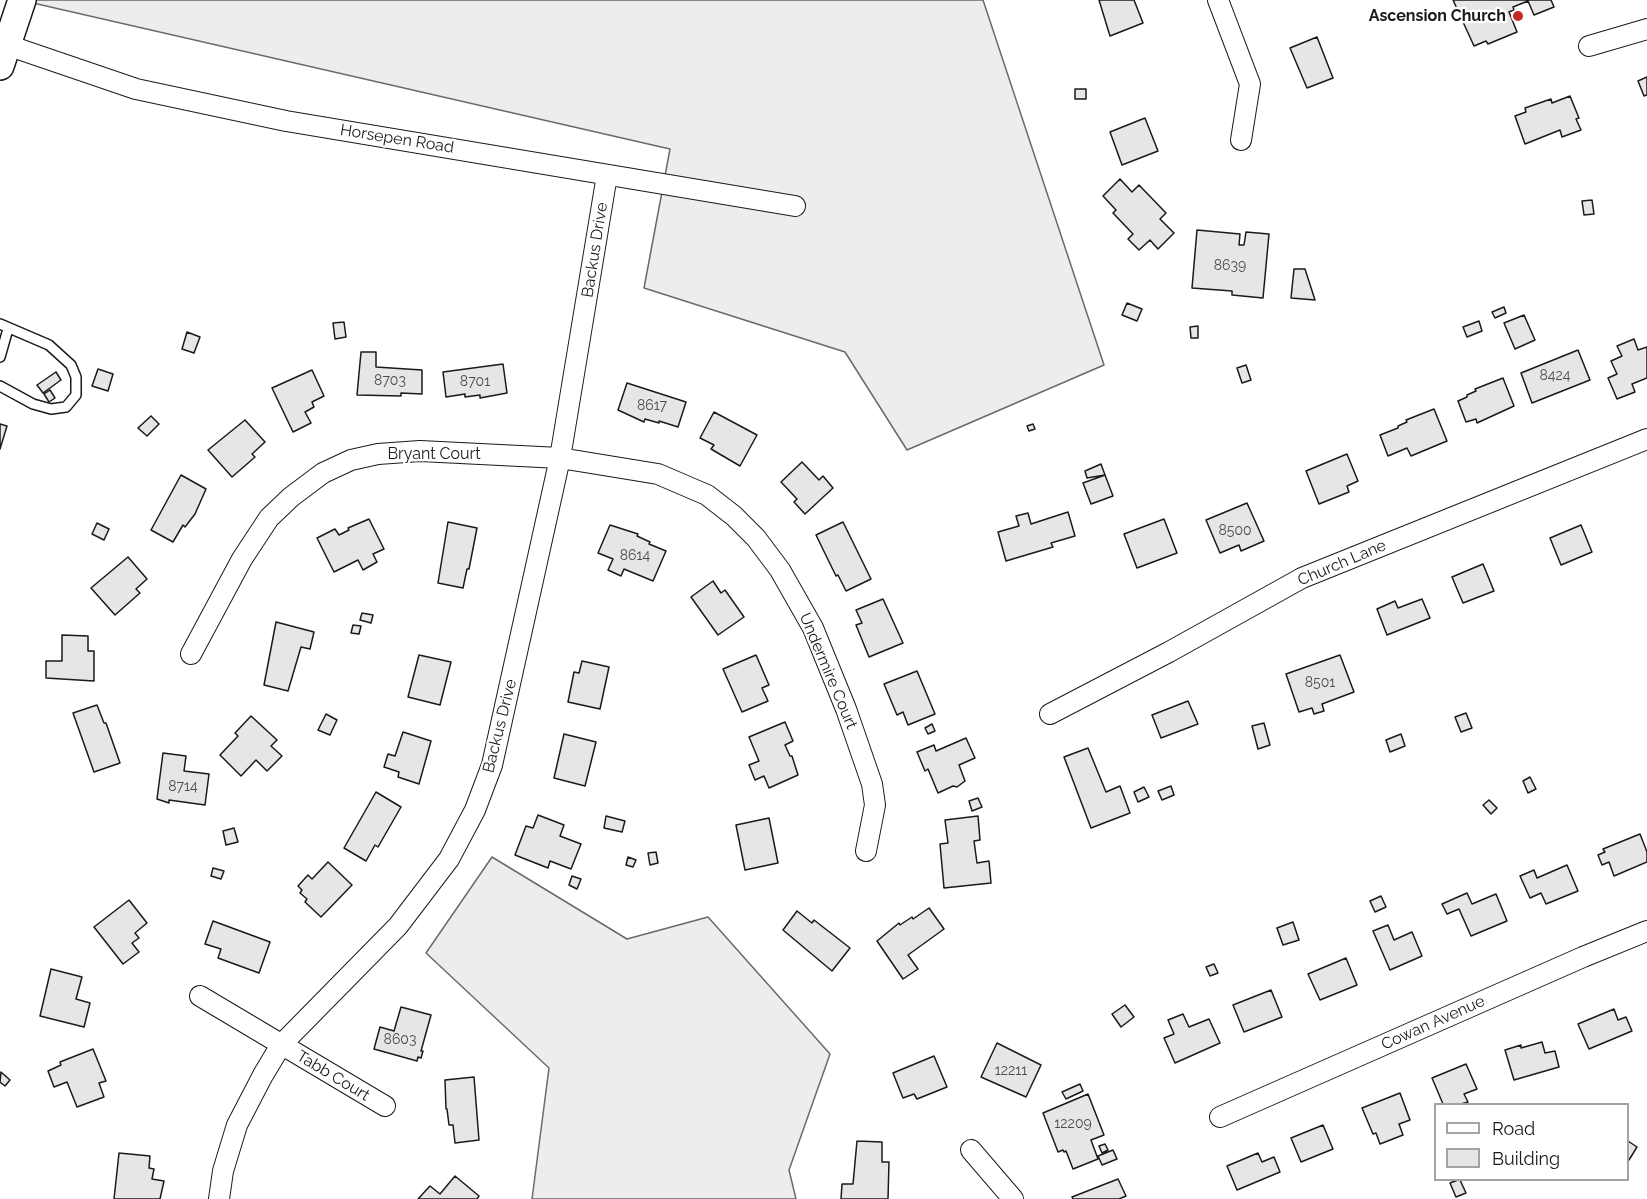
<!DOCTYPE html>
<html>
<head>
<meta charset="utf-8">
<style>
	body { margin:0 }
	#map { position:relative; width:1647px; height:1199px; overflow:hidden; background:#fff; font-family:Raleway,sans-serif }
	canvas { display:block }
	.legend { position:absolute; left:1434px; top:1103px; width:195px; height:78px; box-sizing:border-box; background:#fff; border:2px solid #a3a3a3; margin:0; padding:8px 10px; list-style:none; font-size:18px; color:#1a1a1a }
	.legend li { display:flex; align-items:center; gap:12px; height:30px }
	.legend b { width:30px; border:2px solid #a3a3a3 }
</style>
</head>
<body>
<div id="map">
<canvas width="1647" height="1199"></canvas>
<ul class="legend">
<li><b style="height:8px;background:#fff"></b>Road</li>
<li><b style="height:16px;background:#e6e6e6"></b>Building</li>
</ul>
</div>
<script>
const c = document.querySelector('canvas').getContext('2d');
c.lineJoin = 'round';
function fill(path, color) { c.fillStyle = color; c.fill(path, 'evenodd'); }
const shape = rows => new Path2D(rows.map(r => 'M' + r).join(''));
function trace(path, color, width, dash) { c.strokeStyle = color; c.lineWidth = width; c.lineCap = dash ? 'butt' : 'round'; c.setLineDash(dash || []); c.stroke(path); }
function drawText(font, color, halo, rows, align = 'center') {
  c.font = font + ' Raleway,sans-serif'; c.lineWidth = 4.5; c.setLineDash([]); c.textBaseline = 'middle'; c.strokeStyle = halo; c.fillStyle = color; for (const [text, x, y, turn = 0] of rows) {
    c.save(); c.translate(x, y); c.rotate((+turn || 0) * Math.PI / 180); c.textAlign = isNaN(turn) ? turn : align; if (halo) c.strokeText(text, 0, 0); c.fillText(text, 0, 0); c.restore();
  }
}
const built = shape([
	[20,0,983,0,1104,365,907,450,845,352,644,288,670,149,20,0],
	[492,857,627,939,708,917,830,1054,789,1170,796,1199,532,1199,549,1068,426,953,492,857]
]);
fill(built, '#ededed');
trace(built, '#6a6a6a', 1.5);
const building = shape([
	[1099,0,1134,0,1143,23,1110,36,1099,0],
	[1453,0,1551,0,1554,7,1534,15,1528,1,1513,7,1514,10,1509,12,1517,32,1488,44,1486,41,1474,46,1453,0],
	[1317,37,1333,78,1307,88,1290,48,1317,37],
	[1647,77,1647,95,1644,96,1638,81,1647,77],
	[1075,89,1086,89,1086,99,1075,99,1075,89],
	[1570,96,1579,118,1576,119,1581,130,1562,137,1560,130,1525,144,1515,116,1526,112,1525,108,1551,99,1552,103,1570,96],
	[1145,118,1158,151,1122,165,1110,132,1145,118],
	[1120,179,1132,192,1139,185,1166,213,1160,219,1174,233,1158,249,1150,240,1139,250,1128,239,1133,234,1113,213,1116,210,1103,196,1120,179],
	[1592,200,1594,214,1584,215,1582,201,1592,200],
	[1197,230,1240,234,1239,245,1244,245,1246,232,1269,234,1263,298,1232,295,1232,291,1192,288,1197,230],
	[1294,269,1305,269,1315,300,1291,298,1294,269],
	[1127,303,1142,309,1137,321,1122,315,1127,303],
	[1504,307,1506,313,1495,318,1492,312,1504,307],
	[1524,315,1535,340,1515,349,1504,323,1524,315],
	[1479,321,1482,331,1467,337,1463,327,1479,321],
	[344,322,346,337,335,339,333,323,344,322],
	[1198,326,1198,338,1191,338,1190,327,1198,326],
	[187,332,200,337,194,353,182,349,187,332],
	[1634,339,1638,350,1647,347,1647,378,1632,384,1635,392,1617,399,1608,378,1617,374,1611,361,1622,356,1617,346,1634,339],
	[1578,350,1590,380,1532,403,1521,373,1578,350],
	[361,352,376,352,376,367,422,370,422,394,401,393,401,396,357,395,361,352],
	[503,364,507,393,480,398,480,395,465,397,465,394,446,397,443,372,503,364],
	[1246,365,1251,380,1242,383,1237,368,1246,365],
	[98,369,113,374,108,391,92,386,98,369],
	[312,370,324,396,312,402,314,407,305,412,311,423,293,432,272,388,312,370],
	[56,372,61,380,43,393,37,385,56,372],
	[1503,378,1514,406,1477,423,1476,419,1466,422,1458,401,1467,397,1467,395,1476,391,1475,389,1503,378],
	[627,383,686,402,678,427,659,421,659,423,645,419,644,422,618,410,627,383],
	[50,390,55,398,49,402,44,394,50,390],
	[1434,409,1447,441,1411,456,1407,448,1388,456,1380,435,1398,428,1398,426,1407,422,1406,420,1434,409],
	[714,412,757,435,740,466,711,449,714,445,700,438,714,412],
	[151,416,159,424,147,436,138,428,151,416],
	[245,420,265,442,252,454,255,457,232,477,208,450,245,420],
	[0,424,7,426,0,449,0,424],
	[1033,424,1035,429,1029,431,1027,426,1033,424],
	[1347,454,1358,481,1347,486,1349,492,1319,504,1306,471,1347,454],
	[802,462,819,480,823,476,833,488,805,514,794,502,797,499,781,482,802,462],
	[1101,464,1105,475,1087,478,1085,471,1101,464],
	[181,475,206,489,195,514,185,527,183,525,173,542,151,530,181,475],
	[1105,475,1113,496,1091,504,1083,483,1105,475],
	[1247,503,1264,541,1241,551,1239,545,1220,553,1206,520,1247,503],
	[1068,512,1075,536,1051,543,1053,547,1006,561,998,532,1019,526,1016,516,1028,513,1031,524,1068,512],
	[369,519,384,549,373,554,377,562,363,570,358,560,334,572,317,538,335,529,339,535,349,530,348,528,369,519],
	[1164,519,1177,553,1137,568,1124,534,1164,519],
	[448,522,477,528,469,569,467,569,463,588,438,583,448,522],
	[843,522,871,579,846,591,838,575,836,576,816,535,843,522],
	[97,523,109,529,104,540,92,534,97,523],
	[610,525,638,534,637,536,650,542,649,544,666,551,653,581,624,569,621,576,608,570,613,559,598,553,610,525],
	[1581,525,1592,552,1561,565,1550,538,1581,525],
	[128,557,147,579,136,589,140,593,115,615,91,588,128,557],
	[1483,564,1494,591,1463,603,1452,577,1483,564],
	[713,581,721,593,725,590,744,617,718,635,691,597,713,581],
	[883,599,903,643,869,657,856,625,862,623,856,610,883,599],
	[1422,599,1430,618,1387,635,1377,609,1395,601,1398,608,1422,599],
	[362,613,373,615,371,623,360,620,362,613],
	[276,622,314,632,310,649,301,647,288,691,264,685,276,622],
	[353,625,361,626,359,634,351,633,353,625],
	[62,635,88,636,88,651,94,651,94,681,46,678,46,661,62,661,62,635],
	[419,655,451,662,440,705,408,697,419,655],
	[756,655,769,685,762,688,768,701,742,712,723,669,756,655],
	[1340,655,1354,692,1322,704,1324,711,1314,714,1312,708,1299,712,1286,674,1340,655],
	[582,661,609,667,600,709,568,702,574,672,579,673,582,661],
	[917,671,935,714,908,725,903,712,897,715,884,684,917,671],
	[1188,701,1198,724,1161,738,1152,715,1188,701],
	[97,705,104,723,106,723,120,763,94,772,73,713,97,705],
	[1466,713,1472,728,1461,732,1455,717,1466,713],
	[326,714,337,720,330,735,318,730,326,714],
	[251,716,277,740,271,746,282,756,267,771,256,760,241,776,220,755,238,736,235,733,251,716],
	[785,722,793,741,785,745,790,756,792,756,798,775,769,788,764,776,755,780,749,765,759,761,749,737,785,722],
	[1264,723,1270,745,1258,749,1252,726,1264,723],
	[932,724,935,731,928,734,925,728,932,724],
	[403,732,431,741,419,784,398,777,399,772,384,767,388,754,395,756,403,732],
	[564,734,596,742,585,786,554,778,564,734],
	[1401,734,1405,746,1390,752,1386,740,1401,734],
	[966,738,975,758,959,765,965,781,957,787,953,786,938,793,928,769,925,771,917,752,934,745,936,751,966,738],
	[1088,748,1106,792,1120,786,1130,813,1091,828,1064,757,1088,748],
	[163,753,186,756,184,771,209,774,205,805,169,800,169,803,157,799,163,753],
	[1530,777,1536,789,1528,793,1523,781,1530,777],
	[1171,786,1174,795,1162,800,1158,791,1171,786],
	[1144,787,1149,797,1138,802,1134,792,1144,787],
	[376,792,401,807,378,847,375,845,366,861,344,848,376,792],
	[978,798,982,807,972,811,969,801,978,798],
	[1489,800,1497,808,1491,814,1483,805,1489,800],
	[538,815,564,825,560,836,581,844,571,869,550,861,548,868,515,855,526,826,533,828,538,815],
	[606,816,625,821,622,832,604,828,606,816],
	[978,816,980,840,974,841,977,863,989,861,991,883,944,888,940,844,948,843,945,820,978,816],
	[769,818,778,863,745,870,736,825,769,818],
	[234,828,238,842,226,845,223,831,234,828],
	[1640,834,1647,852,1647,862,1614,876,1609,862,1602,865,1598,855,1605,852,1603,849,1640,834],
	[656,852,658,863,650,865,648,853,656,852],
	[628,857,636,860,633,867,626,865,628,857],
	[328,862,352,885,321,917,305,902,307,899,300,893,302,890,298,886,308,875,312,879,328,862],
	[1567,865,1578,891,1546,904,1541,893,1530,898,1520,876,1534,870,1537,878,1567,865],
	[213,868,224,871,221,879,211,876,213,868],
	[572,876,581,879,577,889,569,885,572,876],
	[1467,893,1472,904,1496,894,1507,921,1471,936,1459,909,1447,914,1442,904,1467,893],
	[1381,896,1386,907,1375,912,1370,901,1381,896],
	[129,900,147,923,135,933,139,938,132,943,139,952,123,964,94,927,129,900],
	[929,908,944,929,908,955,918,969,903,979,877,941,899,923,900,925,912,917,913,919,929,908],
	[797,911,812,923,814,920,850,948,832,971,783,930,797,911],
	[213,921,270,942,259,973,218,958,221,949,205,944,213,921],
	[1293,922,1299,940,1283,945,1277,928,1293,922],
	[1388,925,1394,940,1412,932,1422,956,1390,970,1373,931,1388,925],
	[1346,958,1357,985,1320,1000,1308,974,1346,958],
	[1214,964,1218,973,1210,976,1206,967,1214,964],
	[51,969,82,977,76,999,90,1003,84,1027,40,1016,51,969],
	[1271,990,1282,1017,1244,1032,1233,1005,1271,990],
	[1125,1005,1134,1017,1121,1027,1112,1014,1125,1005],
	[401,1007,431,1015,421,1051,423,1051,421,1058,418,1057,417,1061,374,1049,380,1027,394,1031,401,1007],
	[1614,1009,1618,1020,1626,1017,1632,1031,1589,1049,1578,1024,1614,1009],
	[1183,1014,1189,1027,1209,1019,1220,1043,1175,1063,1164,1038,1174,1034,1168,1020,1183,1014],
	[1542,1042,1545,1053,1555,1051,1559,1067,1514,1080,1505,1050,1521,1045,1521,1048,1542,1042],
	[997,1043,1041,1065,1026,1097,981,1077,997,1043],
	[93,1049,106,1081,99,1083,104,1097,77,1107,67,1082,54,1087,48,1071,61,1065,60,1062,93,1049],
	[934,1056,947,1087,917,1099,914,1094,903,1098,893,1073,934,1056],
	[1466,1064,1477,1089,1464,1094,1468,1102,1461,1104,1443,1104,1432,1078,1466,1064],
	[1,1072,10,1080,5,1086,0,1082,1,1072],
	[474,1077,479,1140,455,1143,453,1125,449,1125,447,1109,446,1109,445,1080,474,1077],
	[1080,1084,1083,1091,1066,1099,1062,1092,1080,1084],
	[1400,1093,1410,1120,1399,1124,1403,1135,1380,1144,1376,1133,1373,1134,1362,1108,1400,1093],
	[1088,1094,1104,1135,1091,1140,1098,1159,1073,1169,1066,1151,1064,1152,1063,1150,1058,1152,1043,1113,1088,1094],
	[1323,1125,1333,1149,1301,1162,1291,1138,1323,1125],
	[857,1141,882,1142,882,1162,889,1162,888,1199,841,1199,842,1184,853,1184,857,1141],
	[1628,1141,1637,1147,1629,1160,1628,1159,1628,1141],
	[1105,1144,1108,1150,1102,1153,1099,1146,1105,1144],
	[1113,1150,1117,1159,1102,1165,1098,1156,1113,1150],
	[119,1153,150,1156,149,1168,154,1169,152,1179,164,1181,160,1199,114,1199,119,1153],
	[1258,1153,1262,1162,1274,1157,1280,1172,1237,1190,1227,1166,1258,1153],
	[455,1176,479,1196,477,1199,418,1199,430,1186,440,1194,455,1176],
	[1118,1179,1126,1196,1119,1199,1073,1199,1072,1197,1118,1179],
	[1458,1180,1460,1180,1466,1193,1456,1197,1450,1183,1458,1180]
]);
fill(building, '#e6e6e6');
trace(building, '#1a1a1a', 1.5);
const lane = shape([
	[0,324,49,345,71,365,76,377,76,395,66,407,51,409,33,404,0,386],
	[0,357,8,329]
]);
const street = shape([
	[1218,0,1250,84,1241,140],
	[7,45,136,89,286,121,795,206],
	[1589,46,1647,29],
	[191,654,242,559,269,518,291,497,323,473,351,460,378,454,420,451,560,458,658,474,707,495,734,516,756,538,780,570,813,628,846,709,872,784,875,805,866,851],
	[1050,714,1169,652,1302,578,1647,439],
	[200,996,385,1106],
	[1220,1117,1583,957,1647,931],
	[971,1150,1013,1199],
	[219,1199,223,1171,237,1125,263,1075,281,1045,398,926,449,859,475,810,492,765,560,458,607,175]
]);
const secondary = shape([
	[0,66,22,0]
]);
trace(lane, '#1a1a1a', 12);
trace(street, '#1a1a1a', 22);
trace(secondary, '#1a1a1a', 30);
trace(lane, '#fff', 9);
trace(street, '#fff', 20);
trace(secondary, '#fff', 27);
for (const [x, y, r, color] of [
	[1518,16,6,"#c62828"]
]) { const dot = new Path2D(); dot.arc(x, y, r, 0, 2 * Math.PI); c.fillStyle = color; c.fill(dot); trace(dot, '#fff', 2); }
drawText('14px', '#4d4d4d', null, [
	["8639",1230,266],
	["8424",1555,376],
	["8703",390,381],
	["8701",475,382],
	["8617",652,406],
	["8500",1235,531],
	["8614",635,556],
	["8501",1320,683],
	["8714",183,787],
	["8603",400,1040],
	["12211",1011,1071],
	["12209",1073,1124]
]);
drawText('bold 16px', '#1a1a1a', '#fff', [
	["Ascension Church",1506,16]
], 'right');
drawText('16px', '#1a1a1a', '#fff', [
	["Horsepen Road",397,139,9],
	["Backus Drive",595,250,-81],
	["Bryant Court",434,454],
	["Church Lane",1342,563,-23],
	["Undermire Court",828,671,67],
	["Backus Drive",500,726,-76],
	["Cowan Avenue",1433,1023,-24],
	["Tabb Court",333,1076,31]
]);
</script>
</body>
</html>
